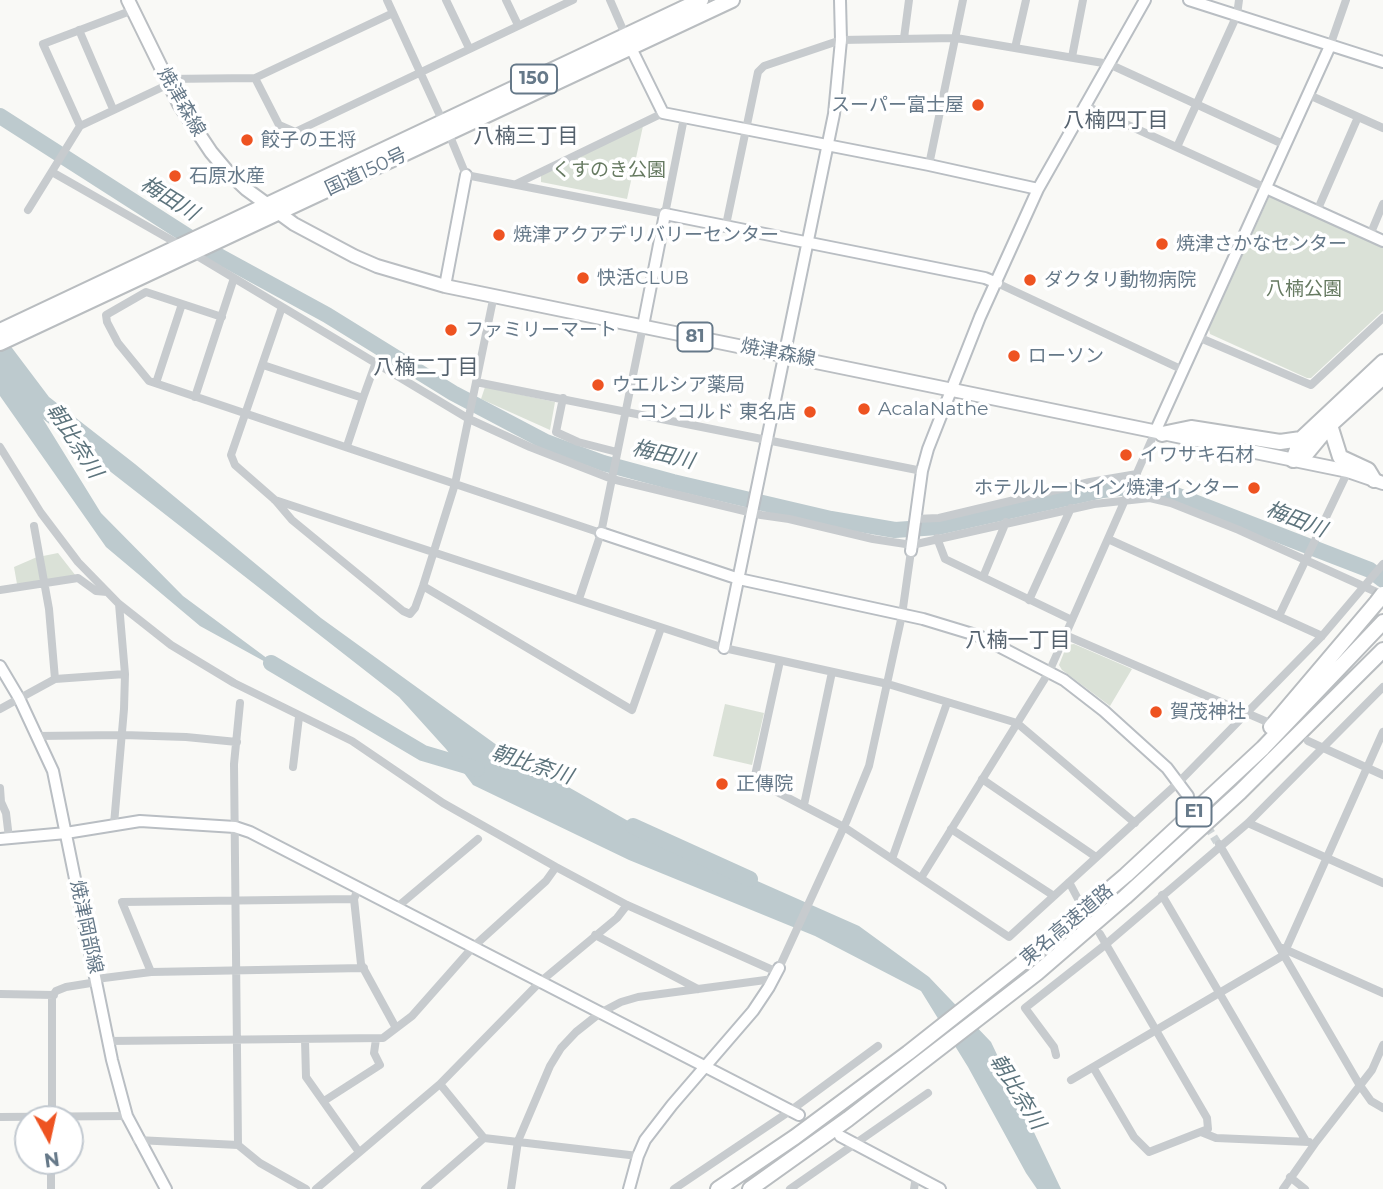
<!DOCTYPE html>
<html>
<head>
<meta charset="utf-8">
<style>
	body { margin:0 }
	#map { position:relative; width:1383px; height:1189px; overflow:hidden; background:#f9f9f6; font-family:Montserrat,sans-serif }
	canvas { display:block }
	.north { position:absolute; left:14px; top:1105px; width:70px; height:70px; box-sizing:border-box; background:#fff; border:2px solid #c2c9d0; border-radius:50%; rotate:172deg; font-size:19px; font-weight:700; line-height:28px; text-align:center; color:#667989 }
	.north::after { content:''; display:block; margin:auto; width:24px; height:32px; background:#ee5321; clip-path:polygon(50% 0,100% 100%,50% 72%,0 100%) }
</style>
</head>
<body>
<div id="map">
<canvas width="1383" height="1189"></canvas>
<div class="north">N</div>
</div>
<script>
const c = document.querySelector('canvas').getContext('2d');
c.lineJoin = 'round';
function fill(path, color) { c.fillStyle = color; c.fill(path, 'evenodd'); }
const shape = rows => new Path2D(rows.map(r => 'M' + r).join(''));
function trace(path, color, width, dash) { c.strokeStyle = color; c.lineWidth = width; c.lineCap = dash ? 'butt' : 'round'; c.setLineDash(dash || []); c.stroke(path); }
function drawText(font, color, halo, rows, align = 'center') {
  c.font = font + ' Montserrat,"Noto Sans JP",sans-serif'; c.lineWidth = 7; c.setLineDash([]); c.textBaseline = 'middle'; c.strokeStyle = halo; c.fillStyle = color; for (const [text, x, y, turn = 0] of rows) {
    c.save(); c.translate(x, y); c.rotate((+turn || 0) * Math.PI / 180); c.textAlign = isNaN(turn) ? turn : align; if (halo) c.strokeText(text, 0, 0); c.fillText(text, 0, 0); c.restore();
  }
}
fill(shape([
	[643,126,627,199,541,182,541,175],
	[1274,196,1383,245,1383,311,1311,378,1307,378,1210,334,1209,329,1269,197],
	[485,387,555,402,550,430,481,399],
	[58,553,76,576,47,580,43,556],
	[37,557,42,581,17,584,14,567],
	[1074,644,1132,669,1110,706,1062,670,1059,665,1067,645],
	[725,704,764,713,752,765,713,756]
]), '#dae1d7');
fill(shape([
	[0,332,49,397,135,464,321,618,505,751,651,834,859,926,929,977,991,1042,1061,1189,1037,1189,1026,1173,968,1067,921,991,815,936,629,860,473,785,446,749,399,697,43,419,101,513,183,596,291,676,200,626,106,547,0,396]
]), '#bdcace');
trace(shape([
	[0,116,217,255,327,315,453,393,546,442,603,463,673,482,831,519,895,530,938,527,1103,490,1145,485,1155,487,1370,570,1383,580],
	[271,663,423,753,477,769],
	[633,826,750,879]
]), '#bdcace', 16);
trace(shape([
	[1188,796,1217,842]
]), '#cdd3d5', 8, [8, 4]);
const secondary = shape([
	[1189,0,1383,62],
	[631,48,663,113,929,165,1038,189],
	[1266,188,1383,241],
	[445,286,466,175],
	[643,326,665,214,985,278,997,283],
	[1155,432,1330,46],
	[601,533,739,579,923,619,979,636,1064,680,1104,711,1167,768,1188,796],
	[911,551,922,471,928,449,980,317,1038,189,1145,0],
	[724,648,834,114,841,40,840,0],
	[0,666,19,698,53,771,112,1060,127,1116,166,1189],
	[0,839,66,833,140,821,235,827,250,832,799,1115],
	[840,1136,940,1189],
	[629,1189,638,1156,645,1140,672,1105,753,1011,769,987,779,968]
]);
const primary = shape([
	[128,0,179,104,211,152,227,171,246,189,294,224,354,256,377,266,445,286,1348,471,1383,483]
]);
const highway = shape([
	[0,331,701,0],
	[0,343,732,0],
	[1330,425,1340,457,1368,470,1374,480],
	[1162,434,1191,428,1280,442,1301,439],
	[1293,460,1301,439,1383,362],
	[1293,460,1306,454,1330,425,1383,377],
	[1271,727,1377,602],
	[718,1189,795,1137,908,1053,1027,959,1126,875,1263,748,1383,622],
	[750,1189,848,1119,1037,973,1125,897,1240,792,1383,650]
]);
trace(secondary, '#b9bec3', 14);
trace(primary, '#babec2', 16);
trace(highway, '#b9bdc0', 18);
trace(shape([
	[387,0,443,122],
	[446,0,469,48],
	[506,0,518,25],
	[610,0,627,39],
	[79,30,113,109],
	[904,38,909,0],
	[1330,46,1346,0],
	[1015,48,1026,0],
	[1072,57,1083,0],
	[255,78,279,125,295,132,573,0],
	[166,79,255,78,393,13],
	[1309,95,1383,128],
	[1084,105,1266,188],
	[80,126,43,44,133,10],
	[449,134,466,175,665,214,684,118],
	[1177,147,1237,15,1239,0],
	[929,165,963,0],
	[52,172,180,245],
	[516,184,663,113],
	[28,210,80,126,169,84],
	[1317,211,1358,117],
	[726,225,758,72,764,66,841,40,956,38,1109,64,1285,145],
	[1370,235,1383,204],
	[194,254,469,419,530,447,612,479,761,515,789,519,873,539,912,545,1094,504,1150,498,1171,503,1239,530,1383,595],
	[997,283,1183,370],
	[282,307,231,455,235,465,275,500,292,520,403,611,410,614,415,608,423,586,455,484,494,295],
	[222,317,146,292,106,315,107,322,118,343,149,381,601,533],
	[1198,337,1311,385,1383,318],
	[263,365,363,398,347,446],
	[476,382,922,471],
	[156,383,182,304],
	[195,397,234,278],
	[363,398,376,362],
	[563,398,556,432,578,442,617,452],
	[0,447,41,513,78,562,119,604,171,645,234,683,352,741,443,803,556,867,627,905,777,972],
	[275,500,724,648,888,684,1017,723,1135,823],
	[915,519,939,518,1090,482,1137,474],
	[34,526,49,609,55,679],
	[937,538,945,559,1072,620],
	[1108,539,1322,636],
	[983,577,1006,522],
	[423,586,632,710,661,628],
	[0,590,78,578,96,591,107,592],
	[579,599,601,533,643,326],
	[1029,600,1071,508],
	[1279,616,1348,471],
	[1065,635,1265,721],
	[780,661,754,780,844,827,1009,937,1179,782,1322,636,1383,564],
	[0,709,55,679,125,674],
	[37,736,123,735,186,737,237,742],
	[1308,741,1383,775],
	[293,767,299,717],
	[982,779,1096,857],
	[0,788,1,802,6,813,9,838],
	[804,805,832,672],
	[1248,823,1383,883],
	[114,824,124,709,125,674,119,604],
	[951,829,1054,896],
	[1219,844,1359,1084,1371,1101,1383,1108],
	[892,859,947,703],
	[921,878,1049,672,1155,432],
	[1069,882,1078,899],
	[356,894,354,899,361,964,396,1028],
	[1162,895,1306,1141],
	[396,908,478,839],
	[595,935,698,989],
	[1282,948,1383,993],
	[1286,949,1383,732],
	[779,968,847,820,869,766,902,615,911,551],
	[151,972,122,902,354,899],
	[96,979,151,972,364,968],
	[0,994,54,995],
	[305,1040,306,1077,359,1152],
	[109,1041,383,1038,412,1016,473,947,546,881,556,867],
	[1056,1055,1054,1047,1025,1008,1105,945,1248,823,1383,687],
	[1093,1067,1134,1137,1149,1152,1208,1129,1207,1118,1100,934],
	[1071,1080,1284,955],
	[440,1084,484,1138,638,1156],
	[324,1101,380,1065,374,1053,376,1039],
	[0,1117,127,1116],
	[52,1119,52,997,56,991,66,987,97,982],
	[1201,1132,1216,1138,1309,1142],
	[137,1140,238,1145,260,1163,306,1189],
	[238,1145,234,764,240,703],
	[1290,1177,1305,1189],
	[51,1189,51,1161],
	[316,1189,440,1084,540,982,617,918,627,905],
	[425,1189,484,1138],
	[511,1189,518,1141,550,1066,561,1048,576,1032,600,1013,621,1002,638,997,773,979],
	[674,1189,790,1111,878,1046],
	[790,1189,928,1093],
	[914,1189,916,1176],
	[1283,1189,1316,1142,1372,1070,1383,1045]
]), '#c7cbce', 8);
trace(secondary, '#fff', 10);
trace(primary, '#fff', 12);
trace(highway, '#fff', 14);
const highwayBridge = shape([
	[1377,602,1383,594]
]);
trace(highwayBridge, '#b9bdc0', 18, []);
trace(highwayBridge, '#fff', 14);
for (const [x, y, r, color] of [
	[978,105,7,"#ee5321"],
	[247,140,7,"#ee5321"],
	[175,176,7,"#ee5321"],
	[499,235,7,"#ee5321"],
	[1162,244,7,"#ee5321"],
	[583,278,7,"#ee5321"],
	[1030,280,7,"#ee5321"],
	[451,330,7,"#ee5321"],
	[1014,356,7,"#ee5321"],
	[598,385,7,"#ee5321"],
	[864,409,7,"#ee5321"],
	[810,412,7,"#ee5321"],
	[1126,455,7,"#ee5321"],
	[1254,488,7,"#ee5321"],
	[1156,712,7,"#ee5321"],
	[722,784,7,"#ee5321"]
]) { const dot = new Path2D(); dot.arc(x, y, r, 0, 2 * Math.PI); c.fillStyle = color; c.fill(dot); trace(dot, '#fff', 2.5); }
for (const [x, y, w] of [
	[534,79,46],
	[695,337,35],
	[1194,812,35]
]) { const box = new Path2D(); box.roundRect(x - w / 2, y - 14.5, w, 29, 5); c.fillStyle = '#fff'; c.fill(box); trace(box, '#667989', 2); }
drawText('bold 18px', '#667989', null, [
	["150",534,79],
	["81",695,337],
	["E1",1194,812]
]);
drawText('19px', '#667989', '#fff', [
	["焼津森線",181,102,60],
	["国道150号",366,172,-25],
	["焼津森線",778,353,11],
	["東名高速道路",1067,925,-40],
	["焼津岡部線",86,927,78]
]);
drawText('19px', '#667989', '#fff', [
	["スーパー富士屋",964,105,"right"],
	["餃子の王将",261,140],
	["石原水産",189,176],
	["焼津アクアデリバリーセンター",513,235],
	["焼津さかなセンター",1176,244],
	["快活CLUB",597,278],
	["ダクタリ動物病院",1044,280],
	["ファミリーマート",465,330],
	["ローソン",1028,356],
	["ウエルシア薬局",612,385],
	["AcalaNathe",878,409],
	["コンコルド 東名店",796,412,"right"],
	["イワサキ石材",1140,455],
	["ホテルルートイン焼津インター",1240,488,"right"],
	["賀茂神社",1170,712],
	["正傳院",736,784]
], 'left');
drawText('19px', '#667a61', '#fff', [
	["くすのき公園",609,170],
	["八楠公園",1304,289]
]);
drawText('21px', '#55626e', '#fff', [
	["八楠四丁目",1116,121],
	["八楠三丁目",526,137],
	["八楠二丁目",426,368],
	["八楠一丁目",1018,641]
]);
drawText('italic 21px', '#5d747d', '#fff', [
	["梅田川",169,199,32],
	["朝比奈川",74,441,57],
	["梅田川",663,455,13],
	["梅田川",1296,520,21],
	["朝比奈川",532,765,18],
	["朝比奈川",1017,1092,58]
]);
</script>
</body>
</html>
